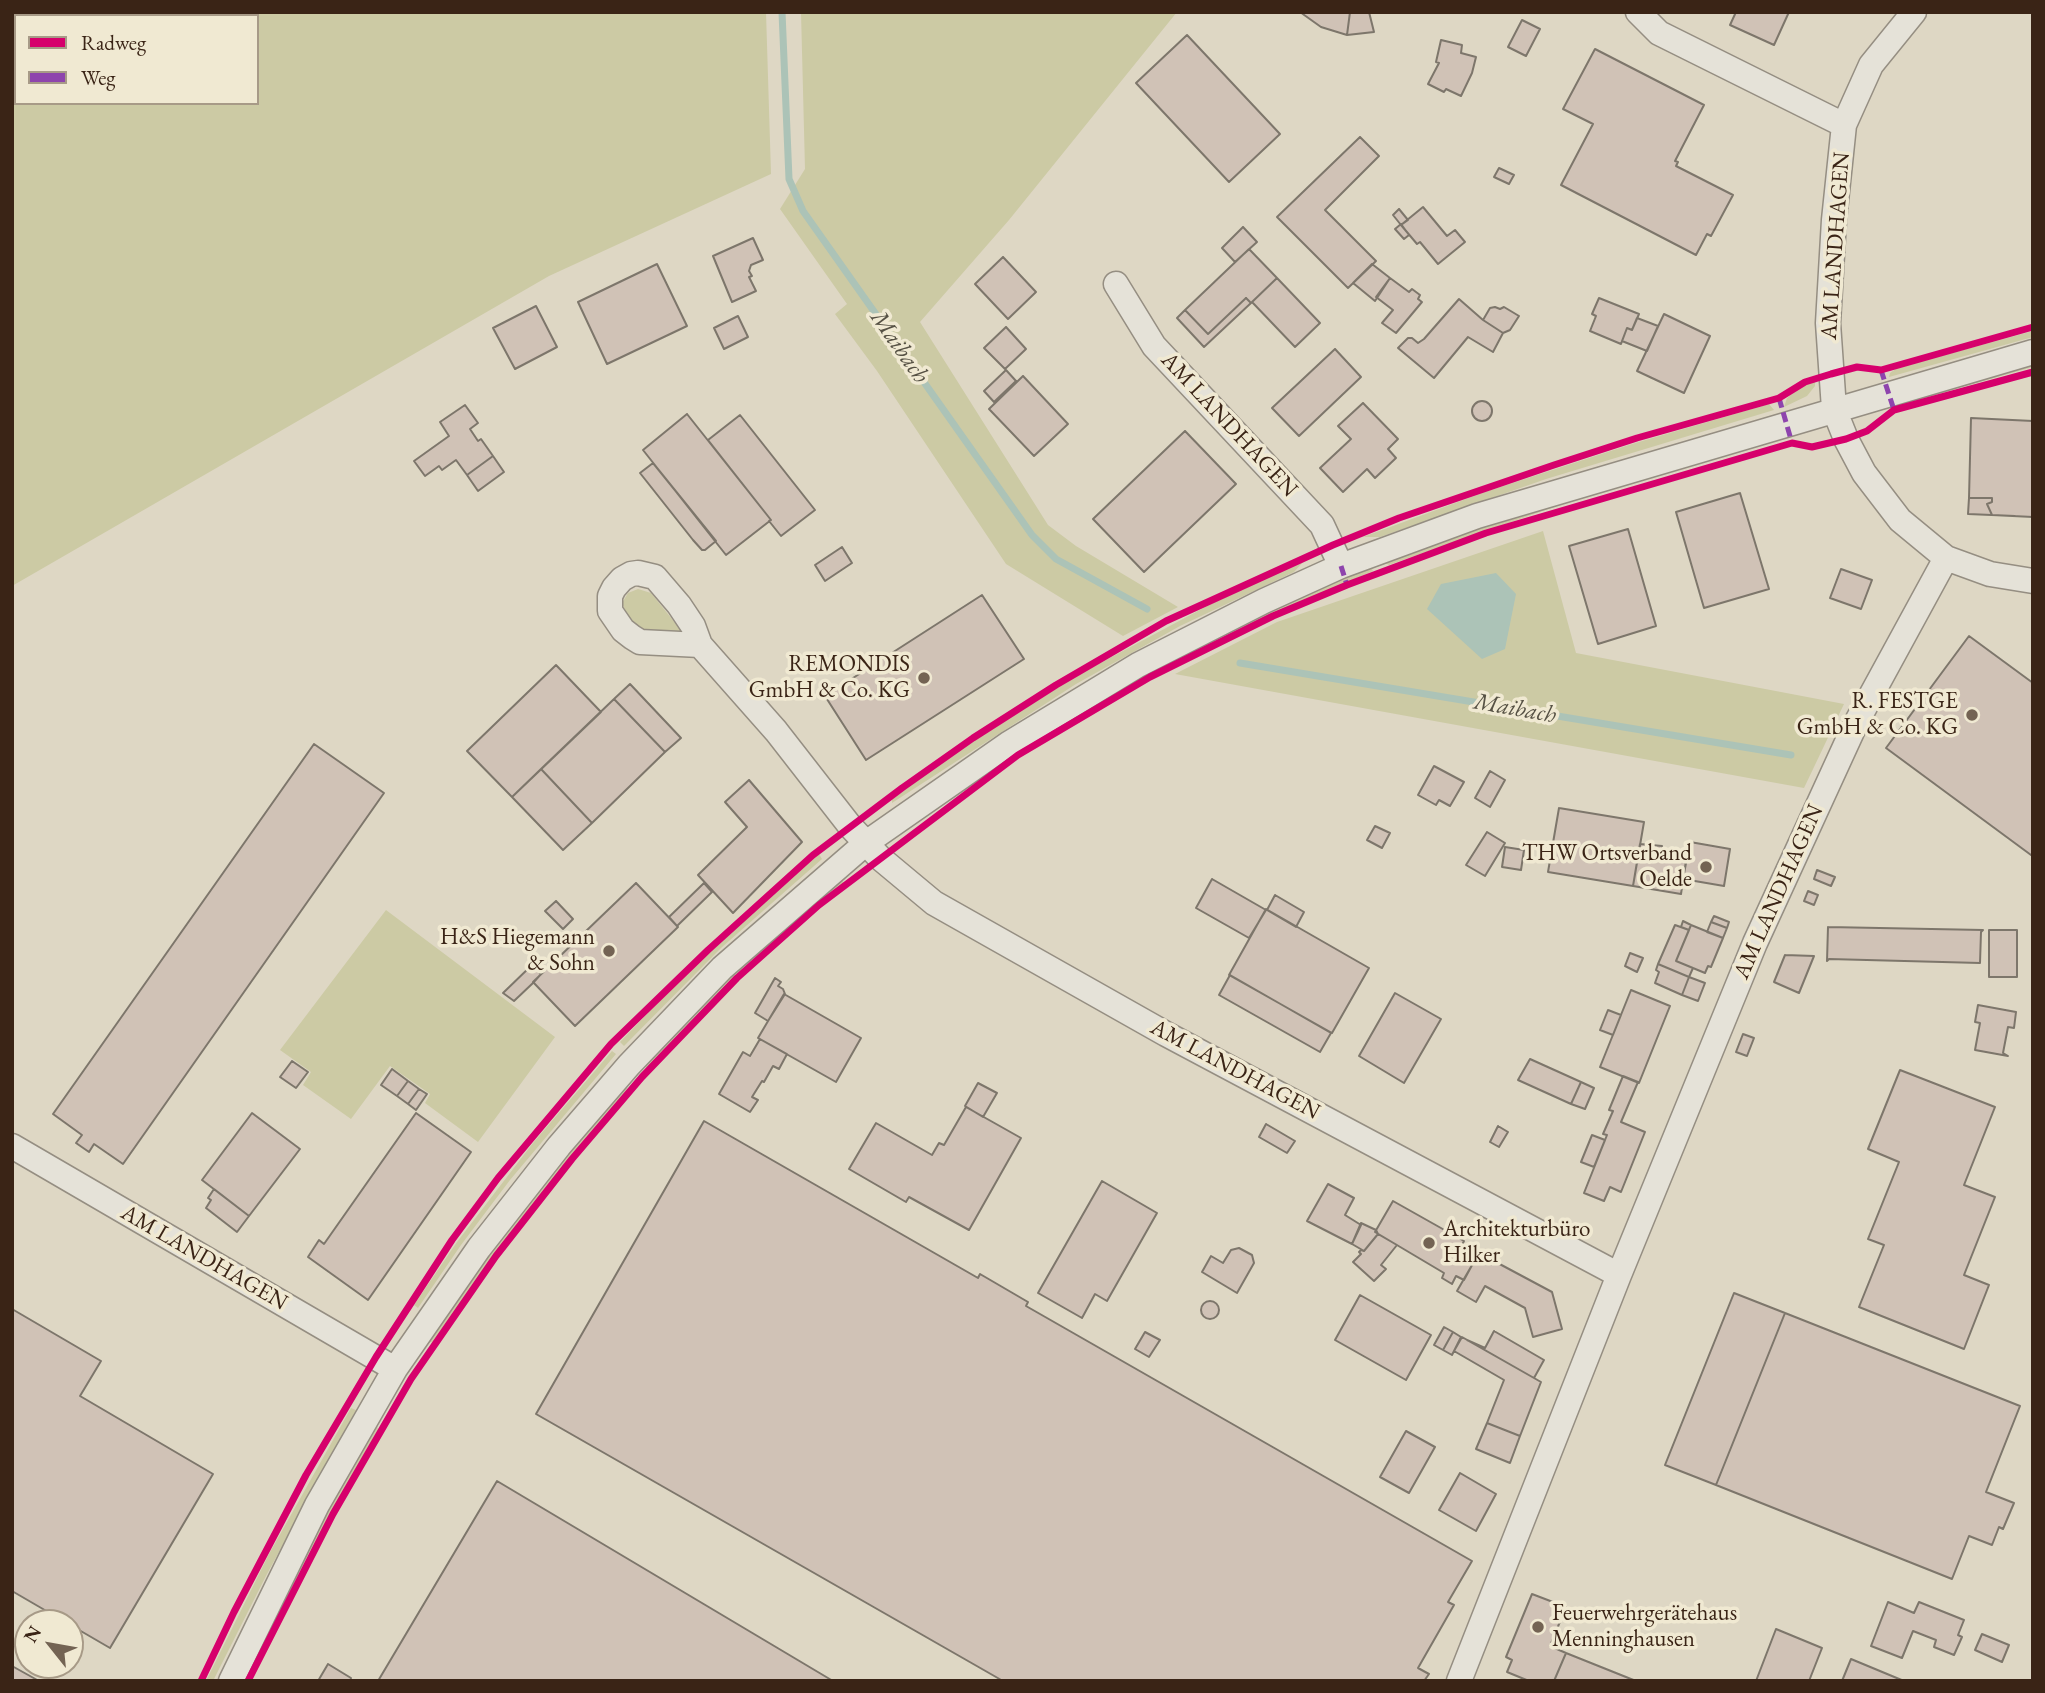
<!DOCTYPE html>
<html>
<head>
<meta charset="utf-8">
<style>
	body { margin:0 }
	#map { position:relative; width:2045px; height:1693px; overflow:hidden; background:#ded7c4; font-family:"EB Garamond",serif }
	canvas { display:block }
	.frame { position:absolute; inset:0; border:14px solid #3a2416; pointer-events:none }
	.legend { position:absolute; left:14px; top:14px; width:245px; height:91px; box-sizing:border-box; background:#f0e9d2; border:2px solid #a79a87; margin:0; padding:9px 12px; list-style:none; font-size:21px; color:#3a2416 }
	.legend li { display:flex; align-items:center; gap:14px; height:35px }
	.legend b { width:35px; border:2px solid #a79a87 }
	.north { position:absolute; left:14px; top:1609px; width:70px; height:70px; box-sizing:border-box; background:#f0e9d2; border:2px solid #a79a87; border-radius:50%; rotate:301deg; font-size:19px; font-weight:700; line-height:28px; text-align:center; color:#3a2416 }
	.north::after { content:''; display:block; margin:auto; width:24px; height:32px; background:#736353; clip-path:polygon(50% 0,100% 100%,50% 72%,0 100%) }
</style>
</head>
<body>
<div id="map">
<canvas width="2045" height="1693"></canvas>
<div class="frame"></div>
<ul class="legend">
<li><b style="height:9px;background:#d6006c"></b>Radweg</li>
<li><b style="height:9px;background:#8e44ad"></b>Weg</li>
</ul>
<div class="north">N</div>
</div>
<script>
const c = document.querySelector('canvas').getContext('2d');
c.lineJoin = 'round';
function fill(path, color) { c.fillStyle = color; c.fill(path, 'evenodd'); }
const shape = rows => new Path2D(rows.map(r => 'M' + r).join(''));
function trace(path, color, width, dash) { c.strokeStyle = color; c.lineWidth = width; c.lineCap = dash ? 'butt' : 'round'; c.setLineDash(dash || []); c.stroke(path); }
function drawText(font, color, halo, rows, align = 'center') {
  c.font = font + ' "EB Garamond",serif'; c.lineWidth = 7; c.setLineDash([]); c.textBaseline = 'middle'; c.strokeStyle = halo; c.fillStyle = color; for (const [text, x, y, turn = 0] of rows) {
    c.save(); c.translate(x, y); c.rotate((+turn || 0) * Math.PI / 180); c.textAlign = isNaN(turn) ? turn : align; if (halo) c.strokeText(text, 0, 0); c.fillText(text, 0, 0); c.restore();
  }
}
fill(shape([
	[12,12,146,12,158,16,16,16,16,103,257,103,257,16,225,16,226,12,766,12,771,174,549,276,12,586],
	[801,12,1177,12,1009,220,920,322,1048,525,1076,546,1178,607,1123,636,1006,564,877,371,835,314,847,304,780,209,805,169],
	[2033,331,2033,337,1889,377,1890,373,1897,368],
	[2033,361,2033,367,1903,404,1898,403],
	[1815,381,1815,386,1807,396,1784,407,1787,398,1793,393,1806,383],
	[1769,404,1774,410,1546,479,1380,537,1363,537,1485,492,1632,444],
	[1574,500,1389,565,1385,563,1444,537],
	[1543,531,1576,653,1844,704,1804,788,1175,674,1277,622],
	[1304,561,1294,572,1180,626,1076,684,892,803,892,799,969,744,1076,676,1211,604],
	[1370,565,1373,571,1225,635,1163,667,1039,739,926,817,922,819,920,817,943,798,1182,650],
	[638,589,651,593,680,629,680,633,654,633,639,629,629,620,622,603,628,593],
	[819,854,822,859,721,948,624,1046,620,1042,688,972],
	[840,878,844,883,739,975,647,1068,643,1064,735,970],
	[386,910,555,1037,478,1142,425,1103,430,1094,390,1066,351,1119,303,1085,311,1072,280,1050],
	[612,1051,616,1054,510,1180,461,1245,418,1308,414,1305,457,1242,533,1143],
	[624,1084,628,1089,582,1142,513,1229,435,1343,429,1342,489,1251],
	[351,1408,356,1410,267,1574,213,1681,206,1681,269,1554],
	[376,1423,378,1429,313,1546,245,1681,285,1587]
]), '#cccaa4');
fill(shape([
	[1496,573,1516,594,1505,649,1482,659,1427,609,1441,584]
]), '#acc3b7');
trace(shape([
	[782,12,789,179,803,211,1032,535,1056,559,1147,609],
	[1240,663,1791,755]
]), '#acc3b7', 7);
const building = shape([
	[1300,12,1350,12,1347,35,1321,27,1300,12],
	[1350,12,1369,12,1374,32,1347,35,1350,12],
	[1736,12,1789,12,1774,45,1730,25,1736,12],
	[1522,20,1540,29,1526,56,1508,47,1522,20],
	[1187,35,1280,134,1229,182,1136,83,1187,35],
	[1441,40,1462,45,1461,53,1476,57,1472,73,1461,96,1446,89,1444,92,1428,84,1439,63,1436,62,1441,40],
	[1595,49,1704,105,1675,161,1678,162,1676,166,1733,195,1711,236,1707,234,1696,255,1561,185,1593,124,1563,109,1595,49],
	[1360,137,1379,156,1325,210,1376,261,1348,288,1277,217,1360,137],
	[1499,168,1514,175,1509,184,1494,177,1499,168],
	[1423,207,1447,236,1455,230,1465,242,1438,264,1420,242,1417,244,1401,225,1423,207],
	[1399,209,1408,220,1401,225,1393,215,1399,209],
	[1401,224,1409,235,1404,239,1395,229,1401,224],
	[1243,227,1257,242,1235,262,1222,248,1243,227],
	[753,238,763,260,751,265,749,271,752,276,749,277,756,291,732,302,713,256,753,238],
	[1249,249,1277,278,1251,303,1246,298,1208,334,1185,310,1249,249],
	[1003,257,1036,292,1008,319,975,284,1003,257],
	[657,264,687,326,607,364,578,302,657,264],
	[1372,264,1390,278,1375,301,1353,283,1372,264],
	[1277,278,1320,323,1295,347,1252,302,1277,278],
	[1390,278,1409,292,1412,289,1420,295,1418,299,1422,302,1396,333,1382,323,1393,310,1376,297,1390,278],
	[1246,298,1251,303,1204,347,1177,318,1185,310,1208,334,1246,298],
	[1599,298,1639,314,1632,330,1627,328,1621,344,1590,331,1596,316,1592,314,1599,298],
	[1459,299,1483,320,1503,333,1493,352,1468,337,1434,378,1398,348,1408,338,1412,338,1418,343,1424,339,1459,299],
	[536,306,557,347,515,369,493,328,536,306],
	[1495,307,1500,309,1504,307,1519,316,1510,330,1503,333,1483,320,1490,308,1495,307],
	[1664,314,1710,336,1684,393,1637,371,1664,314],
	[738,316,748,337,724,349,714,328,738,316],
	[1637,318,1658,326,1647,351,1622,341,1627,328,1632,330,1637,318],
	[1006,327,1026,349,1005,369,984,348,1006,327],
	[1335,349,1361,377,1299,436,1272,408,1335,349],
	[1006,370,1016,381,994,402,984,391,1006,370],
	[1023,376,1068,424,1034,456,989,409,1023,376],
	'1472 411a10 10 0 1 1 20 0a10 10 0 1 1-20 0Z',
	[1363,403,1398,439,1388,449,1396,458,1375,478,1367,469,1343,492,1320,468,1351,439,1338,426,1363,403],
	[465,405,478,423,470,429,478,441,481,439,493,456,467,475,456,460,442,470,439,466,425,476,414,461,449,436,440,422,465,405],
	[687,414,771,520,726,555,643,450,687,414],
	[740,415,815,510,781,536,769,521,771,520,708,440,740,415],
	[1971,418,2033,421,2033,517,1992,515,1987,504,1992,502,1992,498,1969,498,1971,418],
	[1185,431,1236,484,1144,572,1093,519,1185,431],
	[493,456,504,472,478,491,467,475,493,456],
	[653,463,716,541,705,550,702,550,693,540,640,473,653,463],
	[1740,493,1769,589,1704,608,1676,512,1740,493],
	[1969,498,1992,498,1992,502,1987,504,1992,515,2015,516,1968,514,1969,498],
	[1628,529,1656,626,1598,644,1569,546,1628,529],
	[842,547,852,563,825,581,815,565,842,547],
	[1841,569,1872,580,1861,609,1830,598,1841,569],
	[982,595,1024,659,866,760,825,696,982,595],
	[1969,636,2033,683,2033,853,2031,855,1886,748,1969,636],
	[556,665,601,712,512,797,467,751,556,665],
	[630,684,681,738,665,752,614,699,630,684],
	[614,699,665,752,592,823,541,769,614,699],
	[314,744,384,793,123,1164,94,1144,89,1152,76,1143,82,1135,53,1114,314,744],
	[1434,766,1464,782,1450,806,1439,800,1436,805,1418,795,1434,766],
	[541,769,592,823,563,850,512,797,541,769],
	[1490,771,1505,780,1490,807,1475,798,1490,771],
	[749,780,802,842,733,913,698,875,747,827,725,802,749,780],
	[1559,808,1644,822,1633,886,1548,872,1559,808],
	[1375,826,1390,833,1382,848,1367,840,1375,826],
	[1487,832,1505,843,1485,876,1466,865,1487,832],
	[1690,842,1730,849,1724,886,1683,879,1690,842],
	[1640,844,1662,846,1662,850,1687,854,1681,894,1633,886,1640,844],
	[1505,847,1524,850,1521,870,1502,867,1505,847],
	[1817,870,1835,877,1831,886,1814,879,1817,870],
	[1212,879,1266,910,1249,938,1196,908,1212,879],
	[636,883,678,927,575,1026,533,982,636,883],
	[704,883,712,892,677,926,669,917,704,883],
	[1808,891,1818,895,1814,905,1804,901,1808,891],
	[1275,895,1304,912,1296,927,1267,910,1275,895],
	[556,901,573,919,563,929,545,911,556,901],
	[1266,909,1369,968,1332,1033,1229,975,1266,909],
	[1714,916,1729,922,1727,928,1711,922,1714,916],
	[1683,921,1691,925,1689,930,1681,927,1683,921],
	[1711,922,1727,928,1723,938,1707,932,1711,922],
	[1675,925,1689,930,1676,961,1693,968,1689,977,1658,964,1675,925],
	[1691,925,1723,938,1711,967,1708,966,1705,973,1676,961,1691,925],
	[1828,927,1983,930,1981,932,1980,963,1829,959,1827,961,1828,927],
	[1989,930,2017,930,2017,977,1989,977,1989,930],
	[1630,953,1643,958,1637,972,1625,966,1630,953],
	[1785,955,1814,956,1799,993,1774,982,1785,955],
	[1658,964,1689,977,1682,995,1655,983,1659,972,1656,970,1658,964],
	[532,965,541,974,533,983,514,1001,503,993,532,965],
	[1230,975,1331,1033,1320,1052,1219,995,1230,975],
	[1689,977,1705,983,1698,1001,1682,995,1689,977],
	[775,978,781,982,778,986,783,989,785,994,768,1021,755,1013,775,978],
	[1631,990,1670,1006,1639,1083,1600,1067,1631,990],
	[1395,993,1441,1019,1404,1083,1359,1056,1395,993],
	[784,994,861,1038,836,1082,758,1038,784,994],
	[1978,1005,2016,1012,2014,1028,2008,1027,2003,1053,2008,1056,1975,1050,1980,1023,1975,1022,1978,1005],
	[1608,1010,1621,1015,1613,1035,1600,1030,1608,1010],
	[1743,1034,1754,1038,1747,1056,1736,1052,1743,1034],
	[760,1039,787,1054,779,1069,773,1066,764,1082,762,1081,752,1097,758,1100,750,1112,719,1094,743,1052,750,1056,760,1039],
	[1530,1059,1581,1082,1571,1104,1518,1080,1530,1059],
	[292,1061,308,1072,296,1088,280,1077,292,1061],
	[392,1069,408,1081,397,1096,381,1085,392,1069],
	[1900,1070,1995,1107,1964,1185,1995,1197,1964,1275,1989,1285,1964,1349,1859,1307,1884,1245,1868,1239,1899,1162,1868,1149,1900,1070],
	[1623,1076,1638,1082,1621,1122,1645,1132,1621,1192,1610,1187,1604,1201,1584,1193,1607,1135,1603,1134,1613,1111,1609,1110,1623,1076],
	[408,1081,419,1089,408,1104,397,1096,408,1081],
	[1581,1082,1594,1088,1585,1109,1571,1104,1581,1082],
	[978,1083,997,1093,983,1117,965,1106,978,1083],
	[419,1089,427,1094,416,1110,408,1104,419,1089],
	[966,1107,1021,1138,969,1230,909,1197,906,1202,849,1169,876,1123,932,1155,939,1143,944,1145,966,1107],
	[252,1113,300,1149,249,1216,202,1180,252,1113],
	[416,1113,471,1152,368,1300,308,1257,319,1240,324,1244,416,1113],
	[704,1121,978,1278,980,1274,1028,1302,1026,1306,1472,1561,1448,1602,1454,1605,1418,1668,1429,1674,1424,1681,1003,1681,536,1414,704,1121],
	[1266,1124,1295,1141,1287,1153,1259,1137,1266,1124],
	[1498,1126,1508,1132,1499,1147,1490,1142,1498,1126],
	[1592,1135,1605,1140,1594,1167,1581,1162,1592,1135],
	[1102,1181,1157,1213,1107,1301,1095,1294,1082,1318,1038,1293,1102,1181],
	[1328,1184,1354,1198,1345,1215,1361,1225,1352,1244,1307,1221,1328,1184],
	[214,1189,249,1216,237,1232,206,1208,211,1200,208,1198,214,1189],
	[1393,1201,1464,1241,1461,1247,1477,1256,1464,1280,1456,1276,1452,1284,1442,1278,1444,1273,1375,1232,1393,1201],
	[1361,1223,1376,1230,1378,1234,1364,1251,1352,1244,1361,1223],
	[1378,1234,1397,1245,1381,1265,1386,1269,1374,1281,1353,1262,1361,1254,1359,1252,1361,1250,1364,1251,1378,1234],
	[1239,1248,1252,1255,1254,1263,1237,1293,1202,1272,1211,1256,1223,1263,1231,1250,1239,1248],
	[1479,1253,1552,1292,1562,1329,1533,1337,1525,1308,1485,1286,1476,1302,1457,1291,1479,1253],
	[1734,1293,1785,1313,1716,1485,1665,1465,1734,1293],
	[1360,1295,1431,1335,1406,1380,1335,1340,1360,1295],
	'1201 1310a9 9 0 1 1 18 0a9 9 0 1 1-18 0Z',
	[12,1309,101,1361,80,1396,213,1474,110,1648,12,1591,12,1309],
	[1785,1313,2020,1406,1986,1492,2014,1503,2003,1529,1999,1527,1992,1545,1969,1536,1952,1579,1716,1485,1785,1313],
	[1444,1327,1453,1332,1443,1350,1434,1345,1444,1327],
	[1494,1331,1544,1360,1534,1378,1467,1340,1485,1348,1494,1331],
	[1145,1332,1160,1340,1149,1357,1135,1349,1145,1332],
	[1453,1332,1461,1337,1452,1355,1443,1350,1453,1332],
	[1462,1337,1541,1382,1520,1436,1487,1423,1504,1380,1454,1351,1462,1337],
	[1487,1423,1520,1436,1510,1463,1476,1449,1487,1423],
	[1406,1431,1435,1447,1409,1493,1380,1477,1406,1431],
	[1460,1473,1496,1494,1476,1531,1439,1510,1460,1473],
	[497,1481,833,1681,378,1681,497,1481],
	[1532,1594,1566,1607,1550,1646,1566,1653,1554,1681,1529,1681,1507,1672,1512,1660,1506,1657,1532,1594],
	[1888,1602,1914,1613,1919,1602,1964,1620,1958,1635,1962,1637,1954,1655,1934,1647,1936,1640,1913,1631,1902,1658,1871,1646,1888,1602],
	[1776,1629,1822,1648,1809,1681,1756,1681,1776,1629],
	[1982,1634,2009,1645,2002,1662,1975,1650,1982,1634],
	[1566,1653,1636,1681,1554,1681,1566,1653],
	[1851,1659,1904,1681,1842,1681,1851,1659],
	[328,1664,351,1678,350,1681,318,1681,328,1664],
	[12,1666,39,1681,12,1681,12,1666]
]);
fill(building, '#d0c2b6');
trace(building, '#7d766b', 2);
const minor = shape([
	[1638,12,1659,33,1844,125],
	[1914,12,1871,65,1844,125,1834,220,1828,323,1834,409,1846,439,1864,473,1900,520,1946,558,1990,574,2033,581],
	[1116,284,1154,346,1322,525,1341,566],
	[700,645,640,642,632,637,623,630,610,611,610,596,614,588,622,579,631,574,638,573,655,577,679,605,693,626,700,645,776,731,850,826,880,858,934,903,1166,1034,1619,1275],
	[12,1146,395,1369],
	[231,1681,317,1505,395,1369,479,1248,559,1146,629,1065,722,968,866,843,1008,744,1138,665,1264,601,1341,566,1477,516,2033,352],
	[1459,1681,1619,1275,1755,943,1855,725,1946,558]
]);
trace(minor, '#958e82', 27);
trace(minor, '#e5e2d8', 24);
trace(shape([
	[1881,370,1894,410],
	[1779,398,1792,443],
	[1341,566,1347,585]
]), '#8e44ad', 5, [10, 5]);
trace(shape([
	[201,1681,234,1612,306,1475,376,1357,452,1240,498,1178,611,1044,708,950,813,855,902,788,973,738,1056,685,1166,621,1333,545,1399,518,1554,465,1637,438,1779,398,1805,382,1831,374,1857,367,1881,370,2033,327],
	[248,1681,333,1514,411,1379,496,1256,572,1159,642,1077,737,978,819,905,1018,755,1150,677,1273,616,1347,585,1486,533,1792,443,1812,447,1846,439,1867,431,1894,410,2033,372]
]), '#d6006c', 7);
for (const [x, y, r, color] of [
	[924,678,7,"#736353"],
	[1972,715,7,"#736353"],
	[1706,867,7,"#736353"],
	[609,951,7,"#736353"],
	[1429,1243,7,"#736353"],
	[1538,1627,7,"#736353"]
]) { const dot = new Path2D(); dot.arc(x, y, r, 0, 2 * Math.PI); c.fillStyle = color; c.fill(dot); trace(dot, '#f0e9d2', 2.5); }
drawText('23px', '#3a2416', '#f0e9d2', [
	["AM LANDHAGEN",1836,246,-86],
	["AM LANDHAGEN",1229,425,47],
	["AM LANDHAGEN",1779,892,-66],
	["AM LANDHAGEN",1235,1070,28],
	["AM LANDHAGEN",204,1258,30]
]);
drawText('23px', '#3a2416', '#f0e9d2', [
	["REMONDIS",910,665],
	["GmbH & Co. KG",910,691],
	["R. FESTGE",1958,702],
	["GmbH & Co. KG",1958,728],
	["THW Ortsverband",1692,854],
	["Oelde",1692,880],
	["H&S Hiegemann",595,938],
	["& Sohn",595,964],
	["Architekturbüro",1443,1230,"left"],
	["Hilker",1443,1256,"left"],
	["Feuerwehrgerätehaus",1552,1614,"left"],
	["Menninghausen",1552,1640,"left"]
], 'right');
drawText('italic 24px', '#565144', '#f0e9d2', [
	["Maibach",899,347,55],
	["Maibach",1515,709,10]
]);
</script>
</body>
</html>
